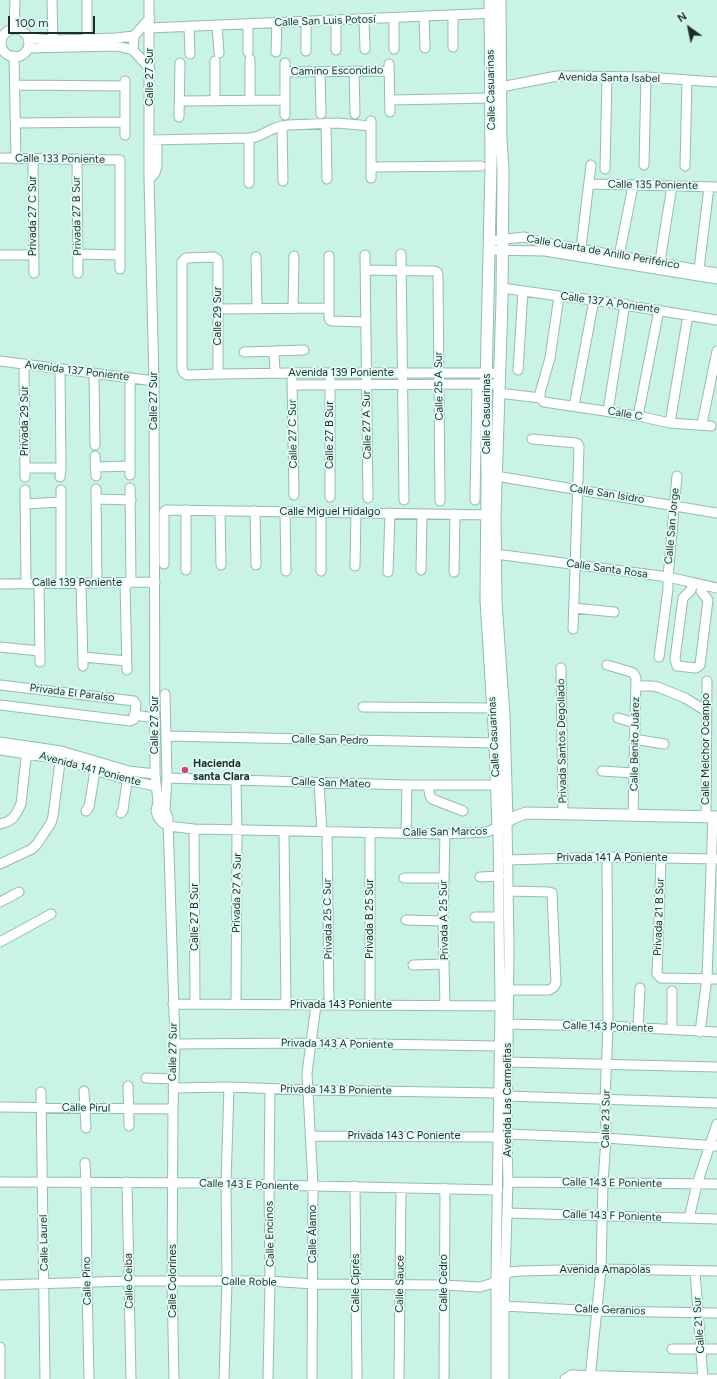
<!DOCTYPE html>
<html>
<head>
<meta charset="utf-8">
<style>
	body { margin:0 }
	#map { position:relative; width:717px; height:1379px; overflow:hidden; background:#c9f4e4; font-family:Figtree,sans-serif }
	canvas { display:block }
	.north { position:absolute; left:669px; top:8px; width:40px; height:40px; -webkit-text-stroke:3px #e3fdf3; paint-order:stroke; rotate:327deg; font-size:11px; font-weight:700; line-height:16px; text-align:center; color:#1d2e28 }
	.north::after { content:''; display:block; margin:auto; width:14px; height:18px; background:#1d2e28; clip-path:polygon(50% 0,100% 100%,50% 72%,0 100%) }
	.scale { position:absolute; left:8px; top:16px; width:87px; height:18px; box-sizing:border-box; border:2px solid #1d2e28; border-top:0; padding-left:5px; font-size:12px; line-height:14px; white-space:nowrap; color:#1d2e28; -webkit-text-stroke:3px #e3fdf3; paint-order:stroke }
</style>
</head>
<body>
<div id="map">
<canvas width="717" height="1379"></canvas>
<div class="north">N</div>
<div class="scale">100 m</div>
</div>
<script>
const c = document.querySelector('canvas').getContext('2d');
c.lineJoin = 'round';
const shape = rows => new Path2D(rows.map(r => 'M' + r).join(''));
function trace(path, color, width, dash) { c.strokeStyle = color; c.lineWidth = width; c.lineCap = dash ? 'butt' : 'round'; c.setLineDash(dash || []); c.stroke(path); }
function drawText(font, color, halo, rows, align = 'center') {
  c.font = font + ' Figtree,sans-serif'; c.lineWidth = 3.5; c.setLineDash([]); c.textBaseline = 'middle'; c.strokeStyle = halo; c.fillStyle = color; for (const [text, x, y, turn = 0] of rows) {
    c.save(); c.translate(x, y); c.rotate((+turn || 0) * Math.PI / 180); c.textAlign = isNaN(turn) ? turn : align; if (halo) c.strokeText(text, 0, 0); c.fillText(text, 0, 0); c.restore();
  }
}
const minor = shape([
	[52,0,53,40],
	[149,0,149,179,154,381,155,774,158,802,156,811,158,817,162,822,168,826,194,829,445,834,487,832,498,827],
	[424,16,425,48],
	[364,19,365,49],
	[336,20,336,50],
	[217,25,219,53],
	[189,26,190,54],
	[150,28,496,13],
	[14,29,15,0],
	'1 43a14 14 0 1 1 28 0a14 14 0 1 1-28 0Z',
	[29,38,53,40,116,38,134,36],
	[87,45,87,0],
	[453,47,453,15],
	[28,48,117,46,133,50],
	[394,49,394,18],
	[306,51,306,21],
	[248,52,248,24],
	[276,52,277,23],
	[14,56,16,159],
	[285,63,285,115],
	[389,64,390,112],
	[150,69,133,50,134,36,150,18],
	[354,71,355,114],
	[285,72,389,71],
	[320,72,321,114],
	[16,85,125,86],
	[501,87,557,76,566,76,646,77,717,82],
	[250,100,250,59],
	[390,100,491,98],
	[180,101,284,100],
	[215,101,215,61],
	[179,117,180,63],
	[16,123,125,122],
	[326,123,327,179],
	[282,126,283,181],
	[125,135,125,81],
	[249,138,249,183],
	[149,140,249,138,256,137,275,128,288,125,337,123,371,126],
	[0,158,120,160,120,269],
	[33,159,34,273],
	[77,159,78,273],
	[644,165,646,77],
	[685,166,687,80],
	[371,167,481,166],
	[605,169,607,77],
	[371,178,371,121],
	[149,179,155,173,157,166,157,147,156,140],
	[590,184,717,187],
	[489,241,524,237,540,242,717,273],
	[489,250,545,251,717,279],
	[78,254,120,255],
	[401,254,404,500],
	[0,255,33,255],
	[365,255,368,498],
	[329,256,329,317,330,320,332,321,366,322],
	[580,256,591,165],
	[619,256,633,186],
	[256,257,257,308],
	[659,267,672,186],
	[699,269,709,187],
	[366,270,434,271,437,272,438,275,440,501],
	[502,288,559,296,594,300,717,320],
	[293,308,294,256],
	[218,309,329,308],
	[274,351,275,373],
	[244,352,304,350],
	[0,361,154,381],
	[24,364,25,477],
	[518,370,523,291],
	[94,374,95,445],
	[218,374,218,261,217,259,214,257,186,258,182,262,182,369,184,373,187,375,218,374,292,373,500,373],
	[130,378,130,475],
	[292,380,294,495],
	[330,380,330,497],
	[292,385,499,384],
	[499,393,540,398,544,402,638,416,670,423,711,426],
	[540,398,540,393,550,358,559,296],
	[574,406,594,300],
	[608,411,625,304],
	[638,416,659,310],
	[670,423,688,315],
	[702,424,717,351],
	[532,439,576,443,578,444,579,447,573,629],
	[95,456,96,476],
	[95,467,130,466],
	[25,468,61,468],
	[496,476,717,513],
	[60,477,61,468,60,369],
	[130,488,131,583],
	[96,489,97,583],
	[25,490,26,584],
	[61,490,61,583],
	[96,499,131,500],
	[475,500,477,384],
	[25,504,61,502],
	[186,510,186,570],
	[220,511,221,565],
	[255,511,256,565],
	[285,512,286,571],
	[321,513,321,571],
	[496,554,668,577,717,588],
	[164,564,164,512,166,510,492,515],
	[355,566,356,512],
	[421,570,422,514],
	[388,572,390,513],
	[454,572,455,514],
	[39,583,40,662],
	[81,583,83,666],
	[125,583,127,670],
	[693,583,691,590,683,598,675,659,677,666,696,668,700,665,708,600,701,591,703,585],
	[0,584,155,582],
	[574,608,614,612],
	[0,647,39,651],
	[83,657,127,661],
	[659,657,668,589,668,577,677,476],
	[607,665,631,672,634,674,636,678,633,814],
	[561,668,563,813],
	[0,685,134,701,136,704,134,719,130,721,0,705],
	[636,686,652,686,658,687,685,698,706,711],
	[165,694,167,778,165,812],
	[363,707,492,708],
	[134,715,155,718],
	[618,718,635,723],
	[166,736,495,743],
	[634,739,664,744],
	[0,742,61,751,129,771,155,774],
	[0,750,60,759,128,780,155,786],
	[602,771,634,773],
	[167,778,407,785,496,785],
	[319,783,322,832],
	[428,785,430,796,432,799,463,811],
	[158,802,164,808,168,818,175,1044,173,1109,172,1282,174,1379],
	[86,811,89,807,96,765],
	[121,813,123,810,128,775],
	[706,817,707,681],
	[0,824,7,822,13,818,17,812,21,804,27,749],
	[194,829,195,1004],
	[284,831,286,1005],
	[327,832,329,1005],
	[406,833,407,785],
	[661,858,657,974,661,978,717,979],
	[507,860,607,857,717,859],
	[0,864,32,849,37,844,51,823,53,816,61,755],
	[480,877,499,876],
	[404,878,443,878],
	[508,891,549,892,552,893,556,983,554,987,549,990,509,990],
	[0,902,19,892],
	[475,917,499,917],
	[406,920,443,921],
	[0,942,51,914],
	[413,965,444,964],
	[173,1004,506,1006],
	[236,1004,237,830,236,781],
	[370,1005,370,832],
	[445,1006,443,921,445,834],
	[503,1024,608,1026,717,1032],
	[638,1028,640,988],
	[672,1029,672,991],
	[700,1032,707,978,713,817],
	[175,1044,312,1043,499,1046],
	[508,1062,717,1067],
	[146,1078,173,1079],
	[128,1086,129,1126],
	[173,1088,229,1087,308,1090,499,1093],
	[84,1091,86,1128],
	[41,1092,45,1379],
	[507,1096,717,1103],
	[0,1107,173,1109],
	[507,1134,606,1138,717,1146],
	[310,1136,498,1137],
	[85,1163,86,1182,87,1283,89,1379],
	[0,1182,226,1183,269,1185,498,1190],
	[127,1182,131,1379],
	[508,1182,717,1184],
	[355,1186,357,1379],
	[507,1213,717,1219],
	[689,1218,697,1184,717,1124],
	[695,1271,703,1379],
	[0,1285,129,1281,270,1281,313,1284,444,1285,480,1287,493,1283,510,1272,520,1271,601,1269,717,1271],
	[504,1306,598,1311,717,1313],
	[0,1347,0,1379],
	[672,1349,717,1349],
	[224,1379,227,1281,226,1183,229,1087],
	[268,1379,270,1281,269,1185,270,1089],
	[312,1379,313,1186,307,1073,316,1005],
	[399,1379,401,1189],
	[444,1379,445,1188],
	[496,1379,496,1280,500,1006,498,827],
	[504,1379,504,1306,508,1182,507,1134,509,948,507,821],
	[565,1379,571,1375,717,1379],
	[590,1379,601,1269,603,1182,606,1138,605,1100,608,1026,607,857]
]);
const major = shape([
	[490,0,491,166,486,384,487,476,486,600,495,743,498,827,515,817,526,813,717,817],
	[500,0,501,139,503,168,502,301,495,515,496,602,504,716,507,821]
]);
trace(minor, '#93bdae', 11);
trace(major, '#93bdae', 13);
trace(minor, '#fff', 9);
trace(major, '#fff', 11);
for (const [x, y, r, color] of [
	[185,770,4,"#cf457c"]
]) { const dot = new Path2D(); dot.arc(x, y, r, 0, 2 * Math.PI); c.fillStyle = color; c.fill(dot); trace(dot, '#e3fdf3', 1.5); }
drawText('11px', '#1d2e28', '#e3fdf3', [
	["Calle San Luis Potosí",325,21,-2],
	["Camino Escondido",337,71,-1],
	["Calle 27 Sur",150,77,-90],
	["Avenida Santa Isabel",609,78,1],
	["Calle Casuarinas",491,90,-91],
	["Calle 133 Poniente",60,159,1],
	["Calle 135 Poniente",653,185,1],
	["Privada 27 C Sur",33,216,-90],
	["Privada 27 B Sur",77,216,-91],
	["Calle Cuarta de Anillo Periférico",603,252,10],
	["Calle 137 A Poniente",610,303,8],
	["Calle 29 Sur",218,316,-90],
	["Avenida 137 Poniente",77,371,7],
	["Avenida 139 Poniente",341,373],
	["Calle 25 A Sur",439,386,-91],
	["Calle 27 Sur",154,401,-90],
	["Calle Casuarinas",487,414,-90],
	["Calle C",625,414,10],
	["Privada 29 Sur",25,421,-90],
	["Calle 27 A Sur",367,425,-91],
	["Calle 27 C Sur",293,434,-91],
	["Calle 27 B Sur",330,435,-90],
	["Calle San Isidro",607,494,9],
	["Calle Miguel Hidalgo",330,512],
	["Calle San Jorge",672,526,-85],
	["Calle Santa Rosa",607,569,8],
	["Calle 139 Poniente",77,583],
	["Privada El Paraíso",72,693,7],
	["Calle 27 Sur",155,725,-90],
	["Calle Casuarinas",494,737,-93],
	["Calle San Pedro",330,740,1],
	["Privada Santos Degollado",562,741,-91],
	["Calle Benito Juárez",635,744,-89],
	["Calle Melchor Ocampo",706,749,-90],
	["Avenida 141 Poniente",90,769,15],
	["Calle San Mateo",331,783,2],
	["Calle San Marcos",445,832,-1],
	["Privada 141 A Poniente",612,858],
	["Privada 27 A Sur",237,893,-89],
	["Calle 27 B Sur",195,917,-90],
	["Privada 21 B Sur",659,917,-88],
	["Privada 25 C Sur",328,919,-91],
	["Privada B 25 Sur",370,919,-90],
	["Privada A 25 Sur",444,920,-91],
	["Privada 143 Poniente",341,1005],
	["Calle 143 Poniente",608,1027,2],
	["Privada 143 A Poniente",337,1044,1],
	["Calle 27 Sur",173,1052,-89],
	["Privada 143 B Poniente",336,1090,1],
	["Avenida Las Carmelitas",508,1100,-90],
	["Calle Pirul",86,1108,1],
	["Calle 23 Sur",606,1119,-89],
	["Privada 143 C Poniente",404,1136],
	["Calle 143 E Poniente",612,1183,1],
	["Calle 143 E Poniente",249,1185,2],
	["Calle 143 F Poniente",612,1216,2],
	["Calle Encinos",270,1234,-91],
	["Calle Álamo",313,1234,-90],
	["Calle Laurel",44,1243,-91],
	["Avenida Amapolas",605,1270],
	["Calle Pino",87,1281,-91],
	["Calle Ceiba",129,1281,-91],
	["Calle Colorines",173,1281,-90],
	["Calle Roble",249,1282,1],
	["Calle Ciprés",356,1283,-90],
	["Calle Cedro",444,1283,-90],
	["Calle Sauce",400,1284,-89],
	["Calle Geranios",610,1310,2],
	["Calle 21 Sur",699,1325,-94]
]);
drawText('bold 11px', '#1d2e28', '#e3fdf3', [
	["Hacienda",193,764],
	["santa Clara",193,777]
], 'left');
</script>
</body>
</html>
